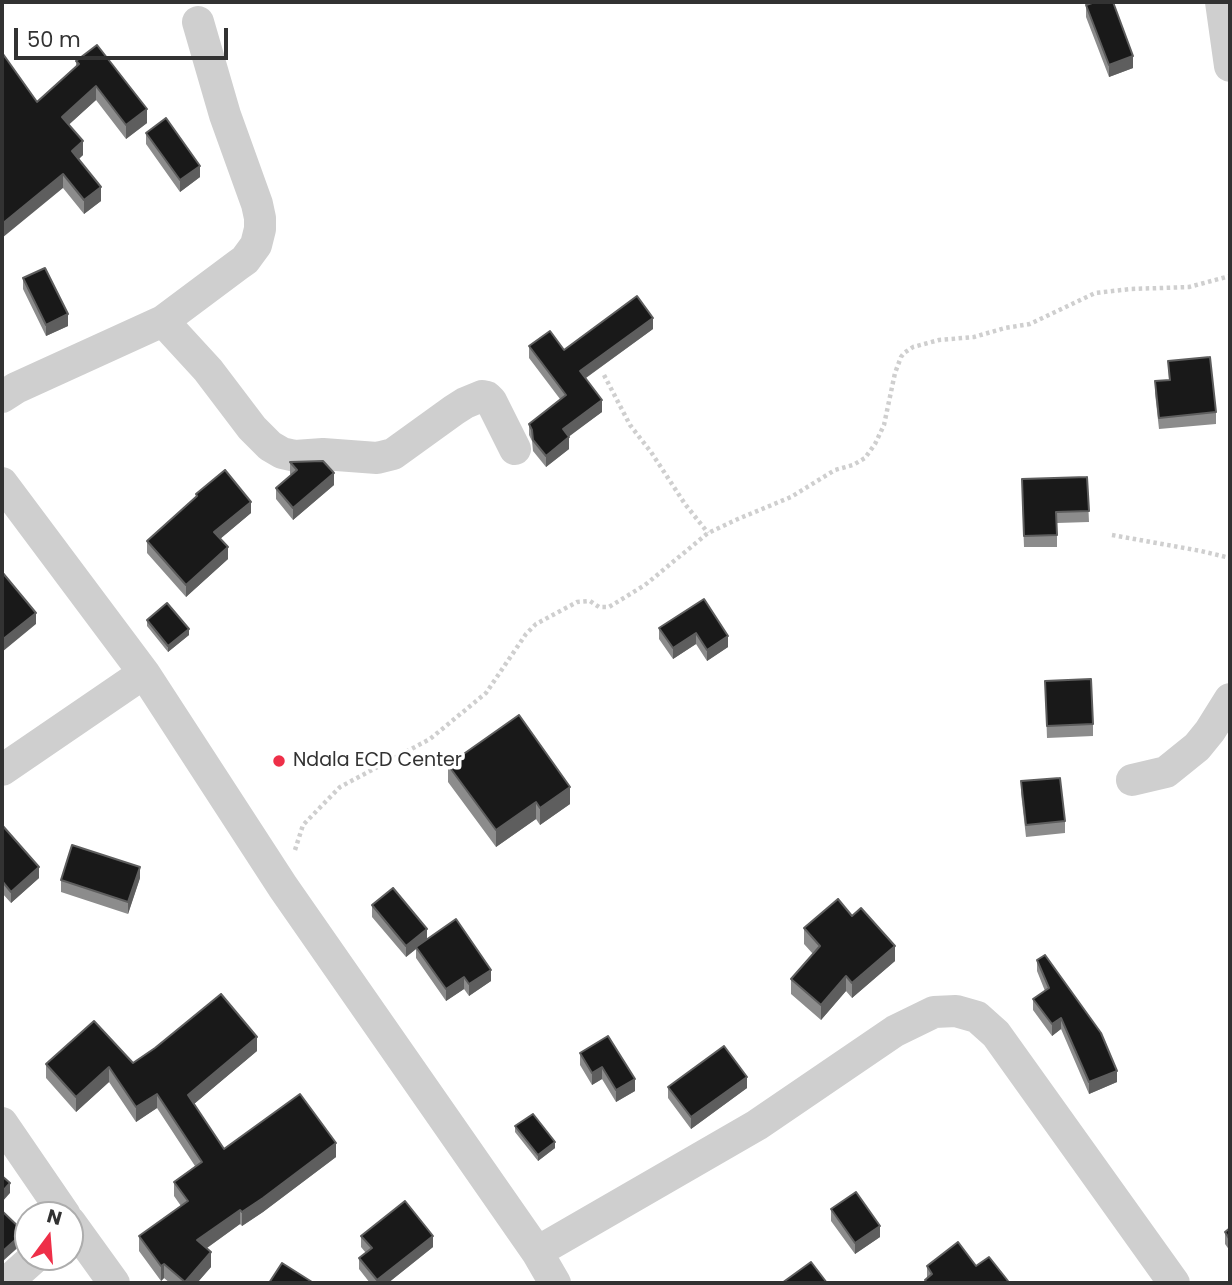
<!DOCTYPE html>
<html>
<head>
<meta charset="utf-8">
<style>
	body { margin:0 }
	#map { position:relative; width:1232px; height:1285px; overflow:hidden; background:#fff; font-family:Poppins,sans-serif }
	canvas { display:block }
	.frame { position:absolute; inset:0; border:4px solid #323232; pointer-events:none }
	.north { position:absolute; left:14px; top:1201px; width:70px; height:70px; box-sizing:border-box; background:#fff; border:2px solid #adadad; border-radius:50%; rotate:16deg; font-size:19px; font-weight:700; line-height:28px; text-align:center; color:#323232 }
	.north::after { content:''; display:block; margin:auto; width:24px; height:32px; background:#ee2f48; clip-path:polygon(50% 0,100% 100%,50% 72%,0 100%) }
	.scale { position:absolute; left:14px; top:28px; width:214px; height:32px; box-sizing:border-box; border:4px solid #323232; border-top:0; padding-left:9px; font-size:21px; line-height:24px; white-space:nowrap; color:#323232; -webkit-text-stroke:5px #fff; paint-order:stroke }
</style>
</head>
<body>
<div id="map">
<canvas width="1232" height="1285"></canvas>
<div class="frame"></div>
<div class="north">N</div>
<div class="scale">50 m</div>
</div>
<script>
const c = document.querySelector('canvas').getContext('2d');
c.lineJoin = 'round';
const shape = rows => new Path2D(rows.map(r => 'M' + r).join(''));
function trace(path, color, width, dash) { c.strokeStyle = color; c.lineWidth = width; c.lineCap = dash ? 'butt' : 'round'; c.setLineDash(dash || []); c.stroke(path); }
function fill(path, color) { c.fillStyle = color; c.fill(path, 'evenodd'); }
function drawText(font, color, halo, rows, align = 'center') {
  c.font = font + ' Poppins,sans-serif'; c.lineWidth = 7; c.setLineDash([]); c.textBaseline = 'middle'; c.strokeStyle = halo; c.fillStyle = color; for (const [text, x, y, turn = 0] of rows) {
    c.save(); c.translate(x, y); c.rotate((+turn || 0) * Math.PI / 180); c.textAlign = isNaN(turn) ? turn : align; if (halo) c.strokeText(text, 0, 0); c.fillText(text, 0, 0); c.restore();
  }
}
trace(shape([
	[604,375,630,425,651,452,685,504,708,533],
	[1112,535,1201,551,1230,558],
	[295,850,303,825,340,787,430,739,486,693,526,634,536,624,577,602,590,601,599,607,609,607,645,585,708,533,738,519,791,497,835,470,853,465,865,458,875,444,884,425,895,373,901,357,904,353,913,347,939,340,974,337,1005,328,1030,324,1095,293,1131,289,1189,287,1230,276]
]), '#cfcfcf', 4.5, [3.5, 3.5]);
trace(shape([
	[1221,2,1230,66],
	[163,321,208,370,252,428,270,446,282,453,295,456,323,454,377,458,393,454,454,410,465,403,482,396,487,397,491,401,515,449],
	[2,397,16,388,163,321,238,265,245,260,256,245,260,229,260,218,257,204,225,115,198,22],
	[2,483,144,673,283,887,537,1252,555,1283],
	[2,770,144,673],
	[1132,780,1166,772,1197,747,1210,731,1230,699],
	[2,1123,65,1215],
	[70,1222,114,1283],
	[537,1252,757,1125,895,1031,934,1012,956,1011,977,1017,996,1034,1174,1283],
	[6,1283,35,1257]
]), '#cfcfcf', 32);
fill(shape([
	[1086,5,1133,68,1109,77,1086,17],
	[76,61,147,123,126,139,96,100,68,125,83,155,79,159,101,201,84,214,63,188,37,102,76,67],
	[146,133,200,177,180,192,146,144],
	[23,278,68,326,46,336,23,289],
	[653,329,586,378,602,412,568,436,569,449,546,467,533,451,532,441,529,435,529,424,560,399,529,358,529,346,564,350],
	[1168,361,1216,412,1216,424,1159,429,1155,393,1155,381,1169,380],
	[290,462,334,485,293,520,276,499,276,488,291,475,290,474],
	[1087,477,1089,522,1057,523,1057,547,1024,547,1022,491],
	[196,494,251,513,220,539,228,559,186,597,147,553,147,541,196,497],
	[704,599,728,647,707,661,696,644,673,659,659,639,659,628],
	[147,620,189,635,168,652,147,626],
	[1045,681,1093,724,1093,736,1047,738],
	[448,765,570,804,540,825,536,819,496,847,448,782],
	[1021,781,1065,821,1065,833,1026,837,1021,793],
	[2,825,39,878,11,903,2,893],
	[140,878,128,914,61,892,61,880],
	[372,905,427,939,491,981,469,996,464,989,446,1001,416,958,416,949,406,957,372,917],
	[804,928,895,961,852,998,846,991,821,1020,791,994,791,979,813,954,804,944],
	[1037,960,1117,1082,1089,1094,1061,1029,1052,1036,1033,1010,1033,999,1045,991,1037,971],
	[608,1036,635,1091,616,1102,602,1079,592,1085,580,1065,580,1053],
	[257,1051,194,1104,224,1149,336,1157,263,1212,242,1226,240,1224,207,1248,211,1267,197,1283,170,1283,164,1278,161,1281,139,1251,139,1236,181,1206,174,1196,174,1182,195,1166,157,1108,136,1122,109,1082,76,1112,46,1078,46,1064,133,1063],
	[668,1087,747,1088,691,1129,668,1098],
	[515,1126,555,1148,538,1161,515,1132],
	[831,1209,880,1237,855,1254,831,1221],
	[1230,1228,1230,1251,1225,1244,1225,1232],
	[361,1236,433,1247,388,1283,370,1283,359,1269,359,1258,366,1253,361,1247],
	[927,1266,1008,1283,925,1283,925,1280,927,1278]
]), '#8c8c8c');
fill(shape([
	[1133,56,1133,68,1109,77,1109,65],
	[96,86,96,100,62,131,62,117],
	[147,109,147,123,126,139,126,125],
	[83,141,83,155,72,165,72,151],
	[200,166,200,177,180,192,180,180],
	[63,174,63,188,2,238,2,224],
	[101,187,101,201,84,214,84,200],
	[68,314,68,326,46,336,46,325],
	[653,318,653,329,580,382,580,371],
	[602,400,602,412,563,441,563,429],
	[569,437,569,449,546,467,546,456],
	[334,473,334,485,293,520,293,508],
	[251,502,251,513,214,544,214,532],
	[228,547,228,559,186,597,186,585],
	[36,613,36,624,2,652,2,640],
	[189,629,189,635,168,652,168,646],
	[696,633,696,644,673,659,673,648],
	[728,636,728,647,707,661,707,650],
	[570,787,570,804,540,825,540,808],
	[536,802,536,819,496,847,496,830],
	[39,867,39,878,11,903,11,892],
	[140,867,140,878,128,914,128,902],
	[427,929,427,940,416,947,416,949,406,957,406,946],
	[895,946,895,961,852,998,852,983],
	[491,970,491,981,469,996,469,984],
	[846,976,846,991,821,1020,821,1005],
	[464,977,464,989,446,1001,446,989],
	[1061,1018,1061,1029,1052,1036,1052,1024],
	[257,1037,257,1051,188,1109,188,1095],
	[109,1067,109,1082,76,1112,76,1097],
	[602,1067,602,1079,592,1085,592,1073],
	[1117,1071,1117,1082,1089,1094,1089,1082],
	[747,1077,747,1088,691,1129,691,1117],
	[635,1079,635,1091,616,1102,616,1090],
	[157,1094,157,1108,136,1122,136,1107],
	[555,1142,555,1148,538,1161,538,1155],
	[336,1143,336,1157,263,1212,242,1226,242,1212],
	[10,1183,10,1193,2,1202,2,1192],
	[240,1210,240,1224,197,1255,197,1240],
	[880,1226,880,1237,855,1254,855,1243],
	[24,1232,24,1242,3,1261,3,1251],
	[433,1236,433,1247,388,1283,377,1283,377,1280],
	[211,1252,211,1267,197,1283,185,1283],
	[164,1264,164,1278,161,1281,161,1266]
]), '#5e5e5e');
const building = shape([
	[1095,2,1113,2,1133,56,1109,65,1086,5,1095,2],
	[97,45,147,109,126,125,96,86,62,117,83,141,72,151,101,187,84,200,63,174,2,224,2,55,3,54,37,102,79,64,76,61,97,45],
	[166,118,200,166,180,180,146,133,166,118],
	[45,268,68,314,46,325,23,278,45,268],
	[637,296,653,318,580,371,602,400,563,429,569,437,546,456,533,440,532,430,529,424,566,395,529,346,550,331,564,350,637,296],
	[1210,357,1216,412,1159,418,1155,381,1170,380,1168,361,1210,357],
	[323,461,334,473,293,508,276,488,297,470,290,462,323,461],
	[225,470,251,502,214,532,228,547,186,585,147,541,197,496,196,494,225,470],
	[1087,477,1089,511,1056,512,1057,535,1024,536,1022,479,1087,477],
	[2,572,36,613,2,640,2,572],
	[704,599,728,636,707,650,696,633,673,648,659,628,704,599],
	[167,603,189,629,168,646,147,620,167,603],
	[1091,679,1093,724,1047,726,1045,681,1091,679],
	[519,715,570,787,540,808,536,802,496,830,448,765,519,715],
	[1060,778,1065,821,1026,825,1021,781,1060,778],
	[2,825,39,867,11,892,2,881,2,825],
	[72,845,140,867,128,902,61,880,72,845],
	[393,888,427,929,406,946,372,905,393,888],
	[838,899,852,916,861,908,895,946,852,983,846,976,821,1005,791,979,820,946,804,928,838,899],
	[456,919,491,970,469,984,464,977,446,989,416,947,456,919],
	[1045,955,1101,1033,1117,1071,1089,1082,1061,1018,1052,1024,1033,999,1049,988,1037,960,1045,955],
	[221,994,257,1037,188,1095,224,1149,300,1094,336,1143,263,1198,242,1212,240,1210,197,1240,211,1252,185,1282,164,1264,161,1266,139,1236,188,1201,174,1182,202,1162,157,1094,136,1107,109,1067,76,1097,46,1064,94,1021,133,1063,155,1048,221,994],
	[608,1036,635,1079,616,1090,602,1067,592,1073,580,1053,608,1036],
	[724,1046,747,1077,691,1117,668,1087,724,1046],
	[533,1114,555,1142,538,1155,515,1126,533,1114],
	[2,1176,10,1183,2,1192,2,1176],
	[856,1192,880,1226,855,1243,831,1209,856,1192],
	[405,1201,433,1236,377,1280,359,1258,372,1248,361,1236,405,1201],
	[2,1211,24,1232,3,1251,2,1249,2,1211],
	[1230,1228,1230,1240,1225,1232,1230,1228],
	[958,1242,976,1266,989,1257,1008,1281,1005,1283,927,1283,925,1280,932,1274,927,1266,958,1242],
	[811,1262,827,1283,782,1283,811,1262],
	[282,1263,312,1282,311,1283,269,1283,282,1263]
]);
fill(building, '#191919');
trace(building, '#5e5e5e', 2);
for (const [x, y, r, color] of [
	[279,761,7,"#ee2f48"]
]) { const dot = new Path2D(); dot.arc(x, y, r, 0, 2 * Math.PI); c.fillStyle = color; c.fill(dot); trace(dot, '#fff', 2.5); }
drawText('19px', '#323232', '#fff', [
	["Ndala ECD Center",293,761]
], 'left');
</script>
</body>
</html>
